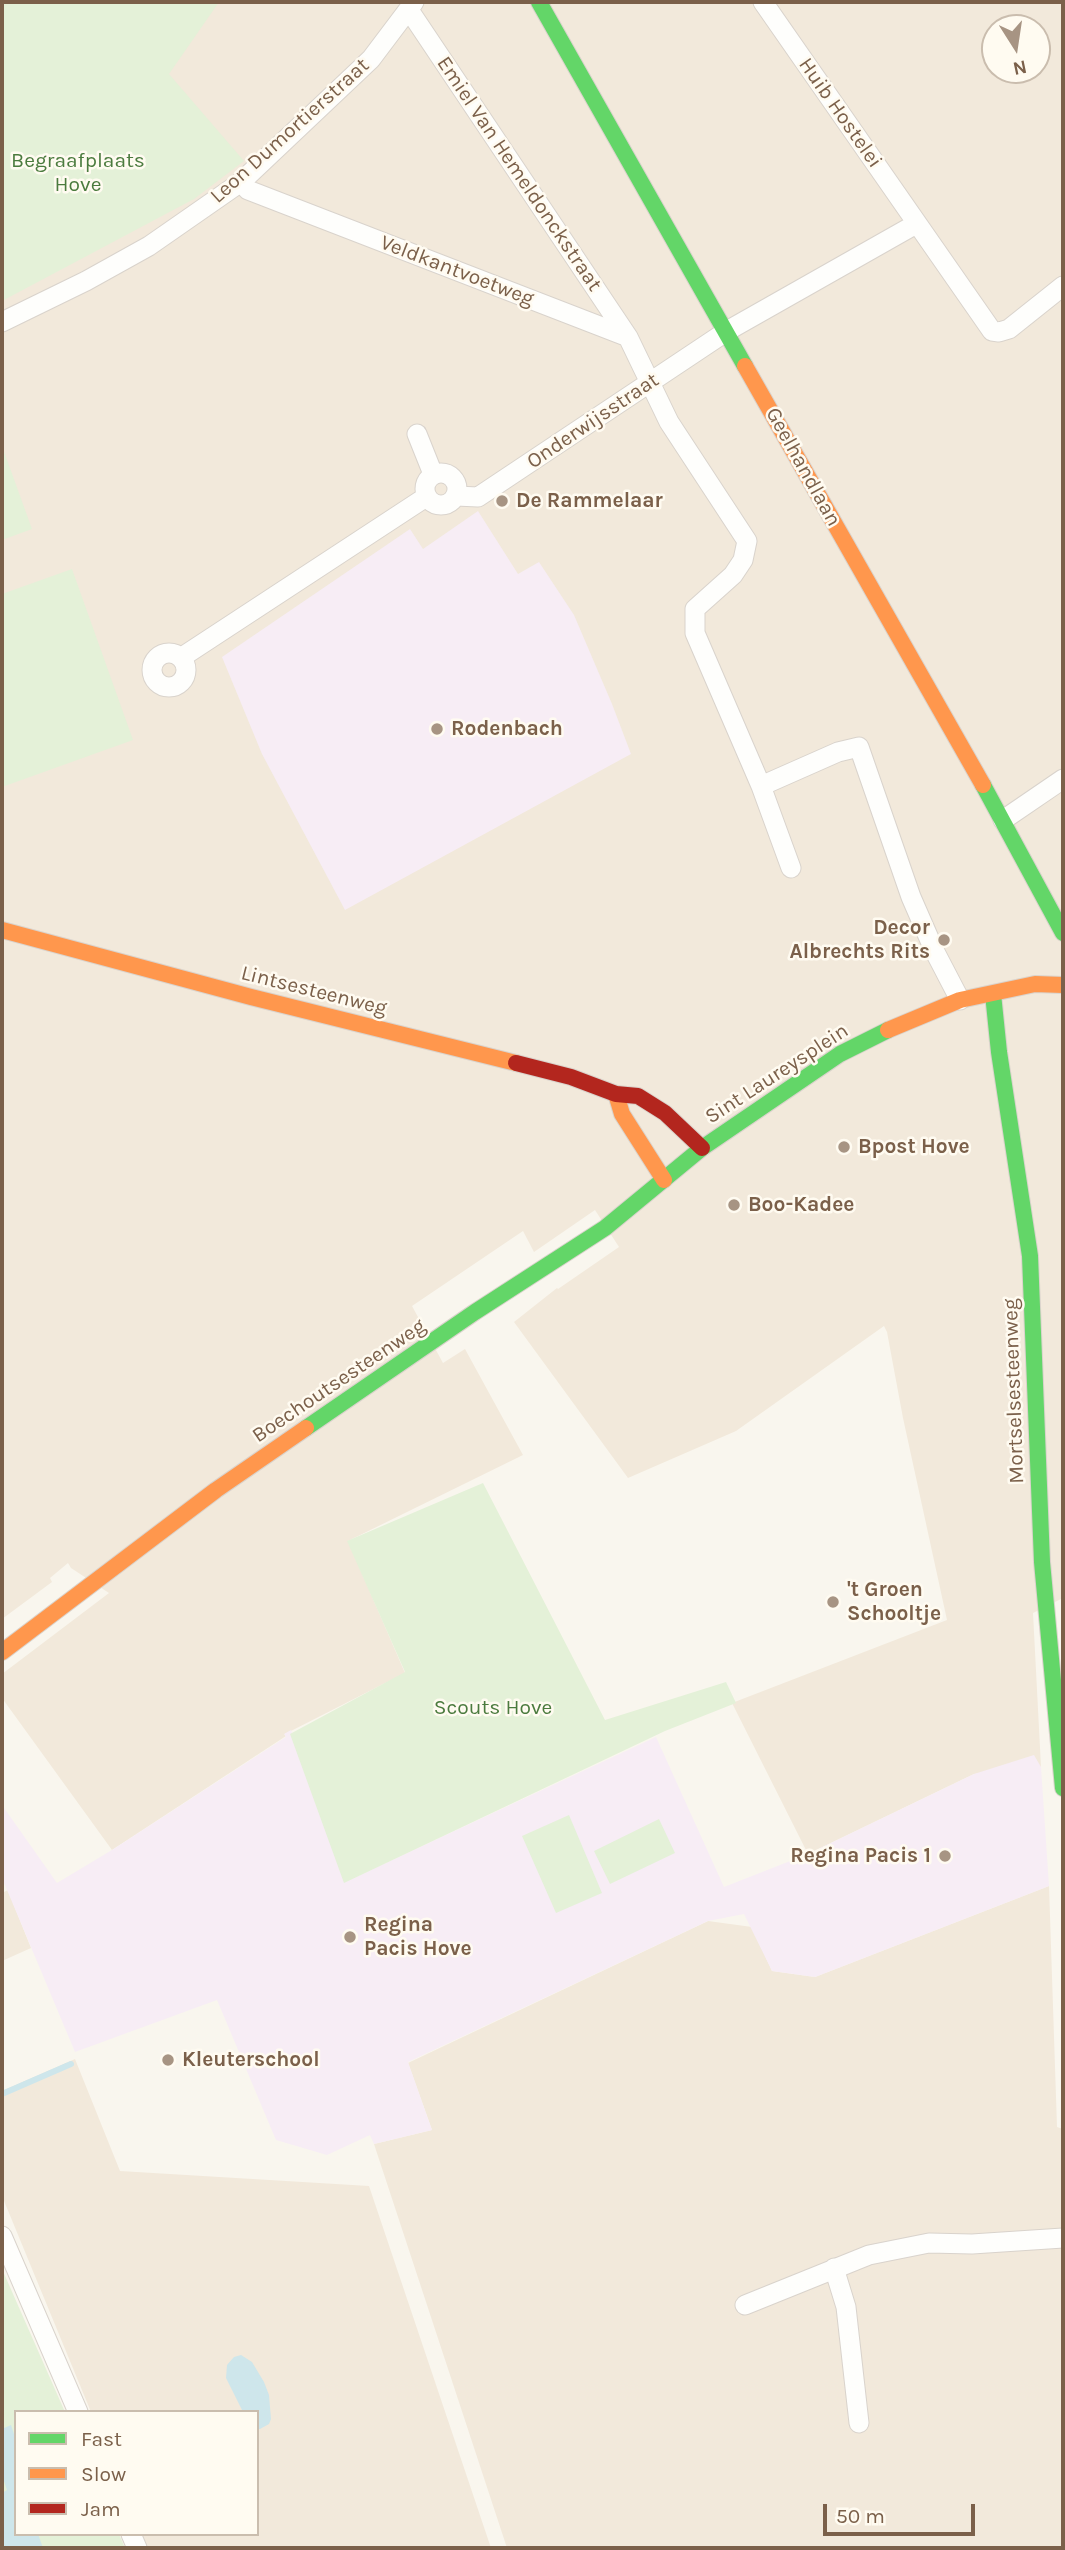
<!DOCTYPE html>
<html>
<head>
<meta charset="utf-8">
<style>
	body { margin:0 }
	#map { position:relative; width:1065px; height:2550px; overflow:hidden; background:#f9f6ee; font-family:Karla,sans-serif }
	canvas { display:block }
	.frame { position:absolute; inset:0; border:4px solid #7b604a; pointer-events:none }
	.legend { position:absolute; left:14px; top:2410px; width:245px; height:126px; box-sizing:border-box; background:#fffbf1; border:2px solid #cabdae; margin:0; padding:9px 12px; list-style:none; font-size:21px; color:#7b604a }
	.legend li { display:flex; align-items:center; gap:14px; height:35px }
	.legend b { width:35px; border:2px solid #cabdae }
	.north { position:absolute; left:981px; top:14px; width:70px; height:70px; box-sizing:border-box; background:#fffbf1; border:2px solid #cabdae; border-radius:50%; rotate:168deg; font-size:19px; font-weight:700; line-height:28px; text-align:center; color:#7b604a }
	.north::after { content:''; display:block; margin:auto; width:24px; height:32px; background:#a79483; clip-path:polygon(50% 0,100% 100%,50% 72%,0 100%) }
	.scale { position:absolute; left:823px; top:2504px; width:152px; height:32px; box-sizing:border-box; border:4px solid #7b604a; border-top:0; padding-left:9px; font-size:21px; line-height:24px; white-space:nowrap; color:#7b604a; -webkit-text-stroke:5px #fffbf1; paint-order:stroke }
</style>
</head>
<body>
<div id="map">
<canvas width="1065" height="2550"></canvas>
<div class="frame"></div>
<ul class="legend">
<li><b style="height:9px;background:#63d668"></b>Fast</li>
<li><b style="height:9px;background:#ff974d"></b>Slow</li>
<li><b style="height:9px;background:#b3261e"></b>Jam</li>
</ul>
<div class="north">N</div>
<div class="scale">50 m</div>
</div>
<script>
const c = document.querySelector('canvas').getContext('2d');
c.lineJoin = 'round';
function fill(path, color) { c.fillStyle = color; c.fill(path, 'evenodd'); }
const shape = rows => new Path2D(rows.map(r => 'M' + r).join(''));
function trace(path, color, width, dash) { c.strokeStyle = color; c.lineWidth = width; c.lineCap = dash ? 'butt' : 'round'; c.setLineDash(dash || []); c.stroke(path); }
function drawText(font, color, halo, rows, align = 'center') {
  c.font = font + ' Karla,sans-serif'; c.lineWidth = 5; c.setLineDash([]); c.textBaseline = 'middle'; c.strokeStyle = halo; c.fillStyle = color; for (const [text, x, y, turn = 0] of rows) {
    c.save(); c.translate(x, y); c.rotate((+turn || 0) * Math.PI / 180); c.textAlign = isNaN(turn) ? turn : align; if (halo) c.strokeText(text, 0, 0); c.fillText(text, 0, 0); c.restore();
  }
}
fill(shape([
	[2,2,1063,2,1063,1598,1033,1613,1041,1767,974,1774,808,1854,732,1703,947,1620,903,1418,887,1332,884,1326,736,1431,628,1478,514,1322,557,1288,558,1289,619,1247,595,1210,534,1252,523,1231,412,1306,443,1363,465,1349,523,1455,348,1541,405,1673,285,1734,286,1736,112,1850,2,1698,2,1674,109,1593,71,1568,68,1563,50,1578,52,1582,2,1619],
	[995,28,1037,28,1037,70,995,70],
	[1049,1886,1057,2127,1063,2129,1063,2548,507,2548,374,2144,432,2130,408,2063,708,1921,752,1927,772,1971,815,1977],
	[8,1890,31,1948,2,1961,2,1893],
	[75,2059,120,2171,369,2186,491,2548,147,2548,142,2534,257,2534,257,2412,91,2412,2,2196,2,2091]
]), '#f2e9db');
fill(shape([
	[478,511,518,574,539,562,574,615,612,704,631,754,345,910,262,754,222,657,410,529,423,549],
	[291,1730,345,1882,656,1737,724,1887,808,1854,974,1774,1034,1755,1041,1767,1049,1886,815,1977,772,1971,744,1914,708,1921,408,2062,432,2130,374,2144,370,2135,327,2155,276,2140,217,2000,75,2052,2,1878,2,1805,57,1883,112,1850,286,1737,284,1734]
]), '#f7edf5');
fill(shape([
	[2,2,219,2,169,74,244,161,194,199,2,301],
	[2,446,32,529,2,540],
	[72,569,133,740,2,787,2,594],
	[483,1483,605,1720,726,1682,736,1703,665,1731,344,1883,290,1734,405,1672,347,1541],
	[569,1815,602,1893,556,1913,522,1836],
	[659,1819,675,1853,610,1884,594,1851],
	[2,2269,65,2412,16,2412,16,2534,119,2534,125,2548,2,2548]
]), '#e4f1d8');
fill(shape([
	[241,2355,252,2362,264,2382,269,2395,271,2419,269,2424,260,2429,257,2429,257,2412,243,2412,226,2378,227,2365,234,2357],
	[11,2425,16,2440,16,2534,38,2534,43,2548,2,2548,2,2541,4,2540,2,2530,2,2493,7,2490,2,2475,2,2429]
]), '#cee6eb');
trace(shape([
	[2,2094,71,2064]
]), '#cee6eb', 6);
const street = shape([
	[763,2,992,331,999,332,1009,329,1063,286],
	[409,10,628,337,669,422,747,541,743,560,733,575,695,609,695,633,761,786,791,868],
	[241,182,248,190,628,337],
	[2,322,86,281,149,246,241,182,371,59,414,2],
	[417,434,433,474],
	'425 489a16 16 0 1 1 32 0a16 16 0 1 1-32 0Z',
	[456,496,478,497,727,331,916,224],
	'152 670a17 17 0 1 1 34 0a17 17 0 1 1-34 0Z',
	[182,657,426,497],
	[761,786,838,752,859,747,911,897,935,952,960,1000],
	[1003,820,1063,779],
	[2,2236,78,2412],
	[834,2268,846,2307,859,2423],
	[745,2305,869,2255,929,2243,972,2244,1063,2238],
	[131,2534,137,2548]
]);
const fast = shape([
	[539,2,745,366],
	[983,785,1063,933],
	[993,994,999,1052,1030,1256,1042,1562,1063,1788],
	[306,1428,475,1312,605,1228,702,1148,840,1054,888,1030]
]);
const slow = shape([
	[745,366,983,785],
	[2,930,251,997,516,1063],
	[888,1030,960,1000,1035,984,1063,985],
	[616,1094,622,1114,664,1180],
	[2,1652,216,1490,306,1428]
]);
const jam = shape([
	[516,1063,571,1077,616,1094,638,1096,665,1113,702,1148]
]);
trace(street, '#d9d3cc', 21);
trace(fast, '#dad3cc', 18);
trace(slow, '#dad3cc', 18);
trace(jam, '#dad3cc', 18);
trace(street, '#fefefc', 19);
trace(fast, '#63d668', 16);
trace(slow, '#ff974d', 16);
trace(jam, '#b3261e', 16);
for (const [x, y, r, color] of [
	[502,501,7,"#a79483"],
	[437,729,7,"#a79483"],
	[944,940,7,"#a79483"],
	[844,1147,7,"#a79483"],
	[734,1205,7,"#a79483"],
	[833,1602,7,"#a79483"],
	[945,1856,7,"#a79483"],
	[350,1937,7,"#a79483"],
	[168,2060,7,"#a79483"]
]) { const dot = new Path2D(); dot.arc(x, y, r, 0, 2 * Math.PI); c.fillStyle = color; c.fill(dot); trace(dot, '#fffbf1', 2.5); }
drawText('21px', '#7b604a', '#fffbf1', [
	["Huib Hostelei",840,113,55],
	["Leon Dumortierstraat",290,131,-42],
	["Emiel Van Hemeldonckstraat",519,174,56],
	["Veldkantvoetweg",457,271,21],
	["Onderwijsstraat",593,421,-34],
	["Geelhandlaan",803,467,61],
	["Lintsesteenweg",314,991,14],
	["Sint Laureysplein",777,1074,-33],
	["Boechoutsesteenweg",339,1381,-34],
	["Mortselsesteenweg",1014,1391,-92]
]);
drawText('21px', '#4b7b3e', '#fffbf1', [
	["Begraafplaats",78,161],
	["Hove",78,185],
	["Scouts Hove",493,1708]
]);
drawText('bold 21px', '#7b604a', '#fffbf1', [
	["De Rammelaar",516,501],
	["Rodenbach",451,729],
	["Decor",930,928,"right"],
	["Albrechts Rits",930,952,"right"],
	["Bpost Hove",858,1147],
	["Boo-Kadee",748,1205],
	["'t Groen",847,1590],
	["Schooltje",847,1614],
	["Regina Pacis 1",931,1856,"right"],
	["Regina",364,1925],
	["Pacis Hove",364,1949],
	["Kleuterschool",182,2060]
], 'left');
</script>
</body>
</html>
